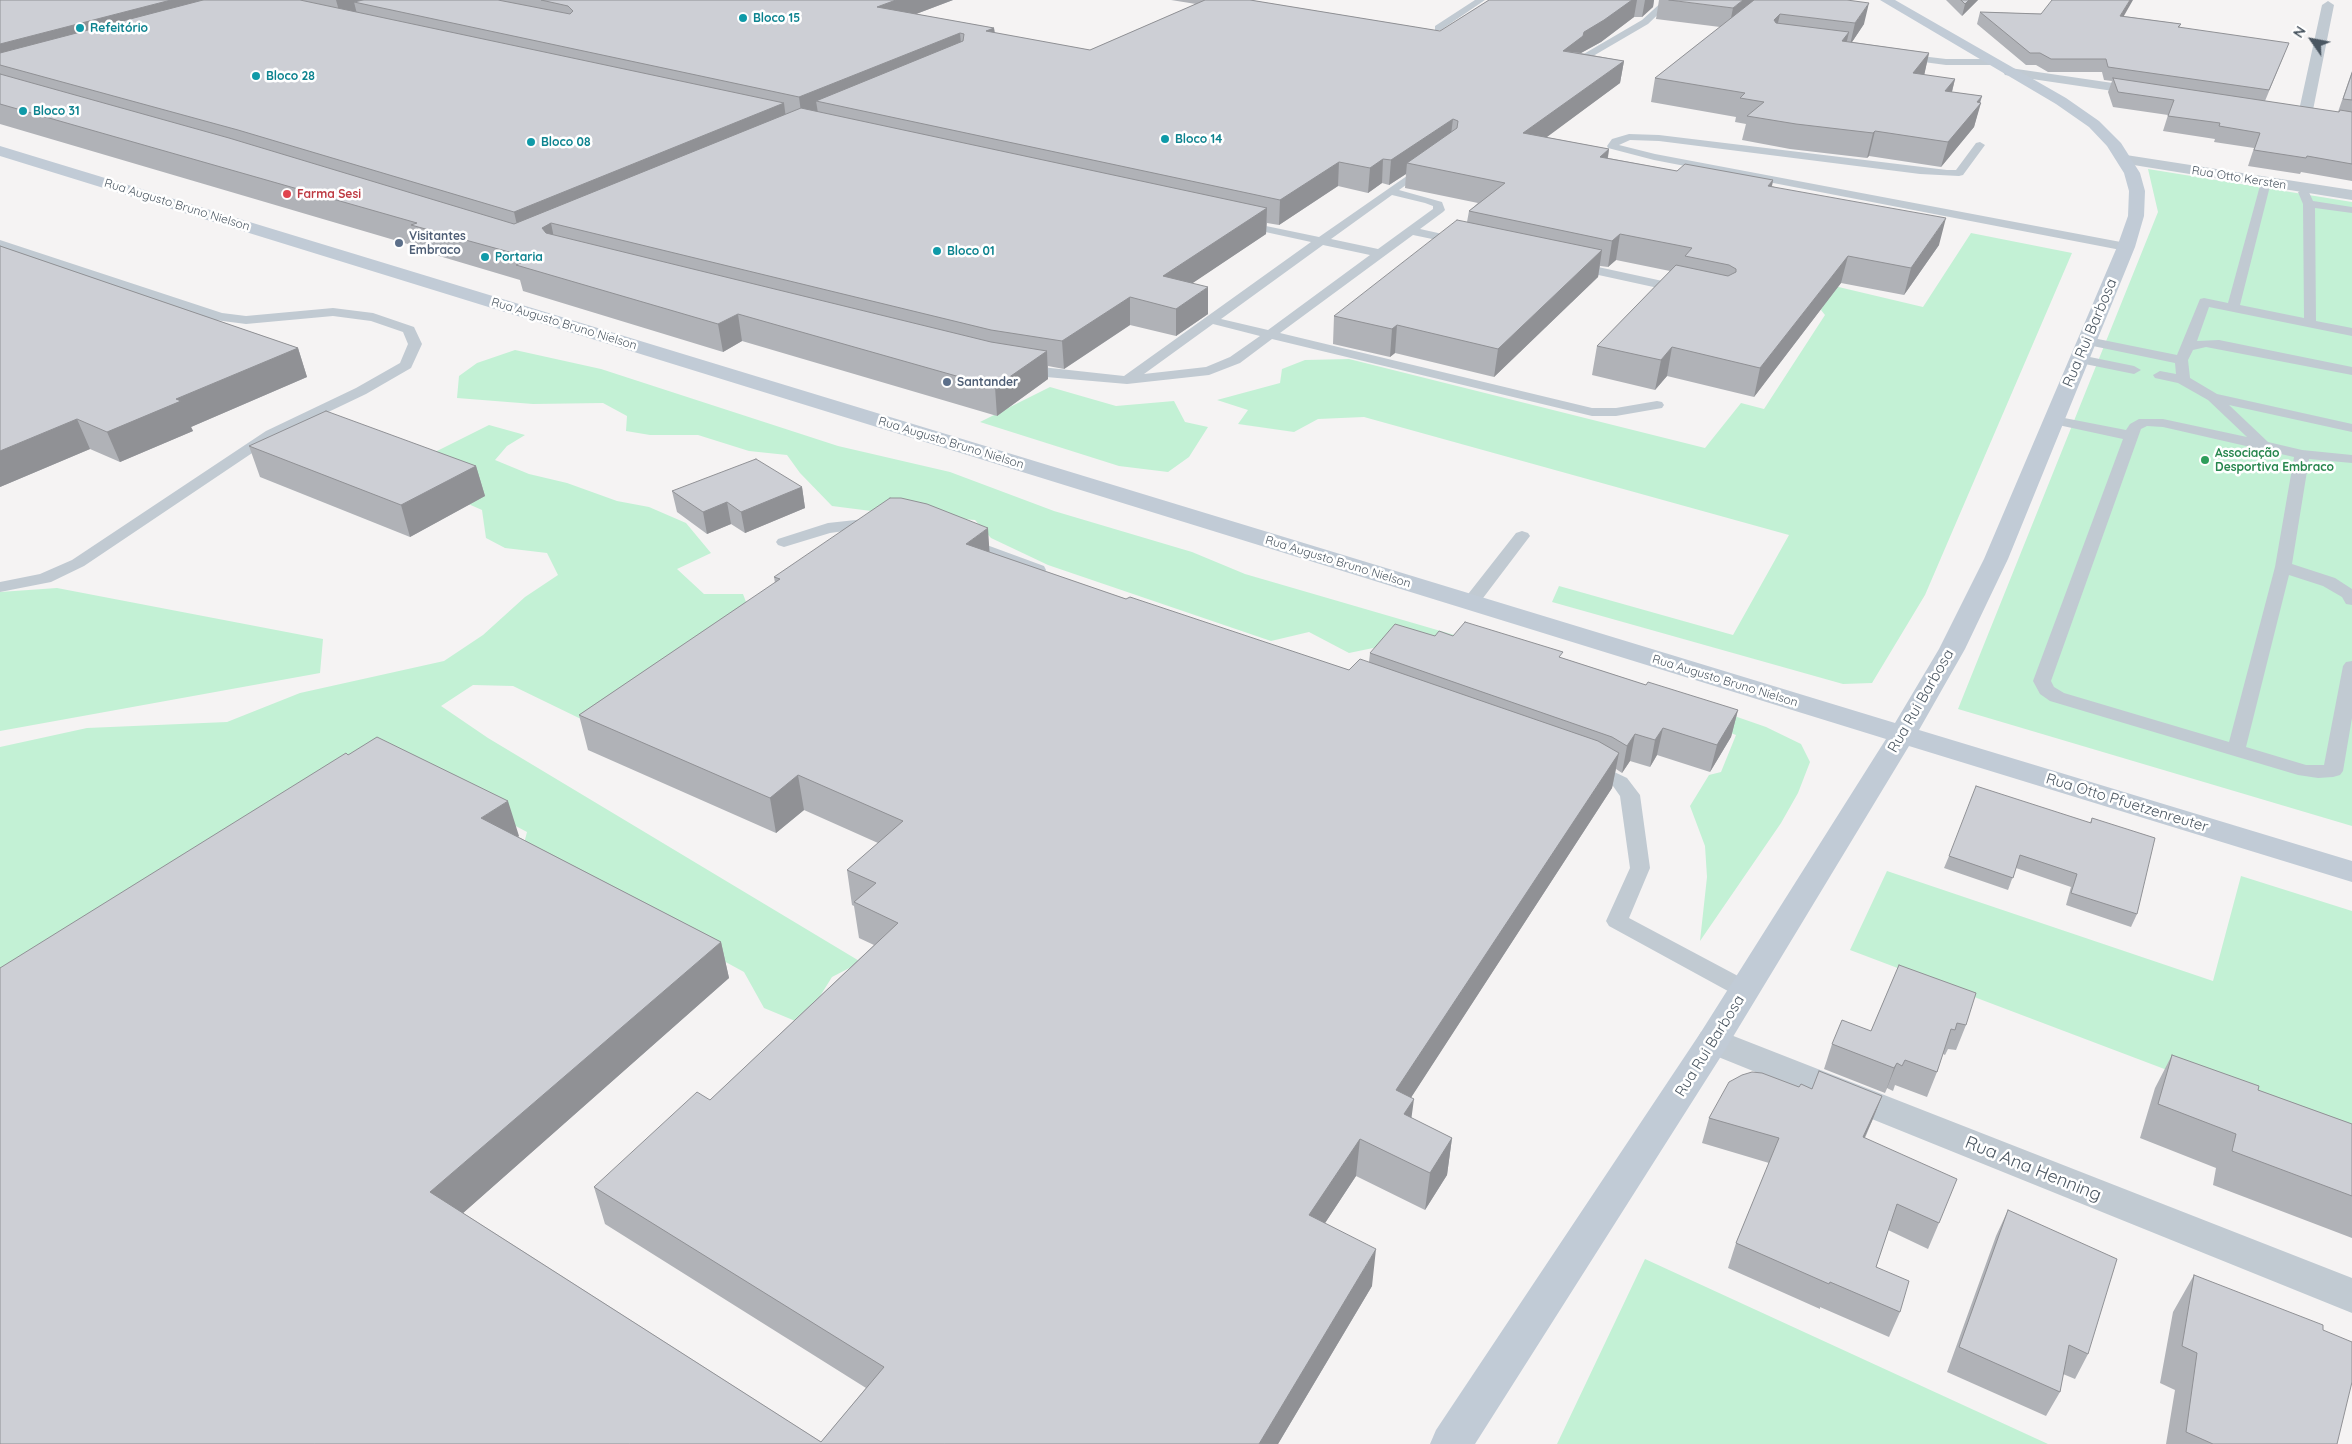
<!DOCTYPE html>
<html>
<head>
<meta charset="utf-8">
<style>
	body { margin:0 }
	#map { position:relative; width:2352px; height:1444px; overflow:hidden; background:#f5f3f3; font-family:Quicksand,sans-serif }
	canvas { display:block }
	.north { position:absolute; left:2287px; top:15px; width:50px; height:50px; -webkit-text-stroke:4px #fff; paint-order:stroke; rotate:303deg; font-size:14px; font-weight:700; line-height:20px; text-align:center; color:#4a5661 }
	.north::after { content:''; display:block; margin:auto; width:18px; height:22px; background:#4a5661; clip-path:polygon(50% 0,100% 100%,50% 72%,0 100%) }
</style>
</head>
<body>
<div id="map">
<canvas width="2352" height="1444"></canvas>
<div class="north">N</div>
</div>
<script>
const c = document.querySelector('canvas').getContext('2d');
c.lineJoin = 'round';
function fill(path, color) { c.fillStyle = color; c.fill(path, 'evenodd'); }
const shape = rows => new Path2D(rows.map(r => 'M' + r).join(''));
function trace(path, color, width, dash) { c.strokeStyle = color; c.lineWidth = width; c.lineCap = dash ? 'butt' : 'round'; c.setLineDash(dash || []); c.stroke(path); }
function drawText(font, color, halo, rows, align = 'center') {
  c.font = font + ' Quicksand,sans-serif'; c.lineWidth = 5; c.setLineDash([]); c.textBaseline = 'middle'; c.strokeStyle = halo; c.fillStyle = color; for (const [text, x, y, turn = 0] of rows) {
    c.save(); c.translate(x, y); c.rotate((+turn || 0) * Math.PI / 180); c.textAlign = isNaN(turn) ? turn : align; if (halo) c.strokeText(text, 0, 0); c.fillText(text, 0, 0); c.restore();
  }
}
fill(shape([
	[2148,169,2352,202,2352,826,1958,709,2158,212],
	[1971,233,2072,253,1925,595,1872,683,1843,684,1552,602,1559,586,1733,635,1789,535,1364,417,1318,419,1294,432,1238,424,1248,410,1217,400,1280,383,1282,369,1305,360,1349,359,1705,448,1741,403,1764,409,1825,315,1821,310,1823,306,1771,271,1923,307],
	[515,350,601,369,838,446,950,472,1054,511,1192,552,1245,574,1451,634,1553,661,1720,711,1766,727,1801,744,1810,762,1798,793,1781,823,1700,941,1707,877,1705,846,1690,806,1709,775,1721,772,1736,735,1651,704,1378,647,1349,653,1309,632,1271,641,1048,565,991,538,975,520,887,513,832,506,800,473,787,455,749,451,698,435,650,435,626,431,627,416,603,403,533,404,457,398,459,376,477,363],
	[1050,387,1116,406,1174,401,1185,422,1208,427,1189,457,1168,472,1119,466,980,422],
	[489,425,525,435,507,446,495,460,529,474,567,483,617,501,649,507,686,523,711,553,677,569,704,594,743,594,756,628,581,719,513,686,473,685,441,706,488,738,861,962,832,977,817,1001,817,1030,764,1008,744,972,522,851,527,832,476,805,0,990,0,747,87,728,227,722,300,693,444,661,483,635,525,597,558,575,547,553,505,548,486,538,482,510,457,499,415,462],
	[57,588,323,639,320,673,0,731,0,592],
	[1887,871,2213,981,2241,876,2352,911,2352,1140,1850,950],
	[1645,1259,2048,1444,1557,1444]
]), '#c3f1d5');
fill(shape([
	[1475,0,1485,0,1441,30,1435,30,1435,26,1475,0],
	[1664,0,1673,0,1648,24,1588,59,1582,59,1582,55,1642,20,1664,0],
	[1904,54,1946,59,1992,59,1997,62,1992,65,1946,65,1901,59,1901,55,1904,54],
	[1629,134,1659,135,1947,170,1956,170,1976,143,1980,142,1985,145,1963,175,1959,176,1920,174,1659,141,1630,140,1619,145,1655,154,2126,243,2132,247,2126,251,1654,160,1608,148,1607,146,1612,139,1629,134],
	[1427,162,1431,163,1431,167,1399,190,1442,202,1445,210,1443,212,1420,229,1465,239,1467,241,1465,243,1461,245,1413,235,1280,333,1592,408,1616,408,1657,401,1662,402,1664,405,1662,408,1616,416,1592,416,1272,339,1240,363,1209,375,1127,384,1046,377,1018,372,1016,369,1023,365,1124,376,1311,242,1238,226,1236,224,1238,222,1242,221,1319,237,1427,162],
	[1392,195,1425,203,1433,206,1433,209,1378,249,1331,239,1392,195],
	[1323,245,1370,255,1268,330,1221,319,1323,245],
	[1213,324,1260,336,1230,357,1206,367,1144,374,1213,324],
	[2266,179,2271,182,2240,305,2304,318,2303,204,2298,192,2304,189,2308,190,2313,201,2352,207,2352,213,2315,208,2316,321,2352,328,2352,336,2209,307,2197,341,2219,340,2352,367,2352,375,2206,347,2193,350,2188,360,2190,378,2217,394,2352,424,2352,432,2229,405,2268,442,2302,450,2352,455,2352,463,2309,459,2292,564,2335,578,2352,589,2352,605,2346,604,2342,597,2323,586,2289,575,2246,747,2306,765,2324,765,2343,666,2346,662,2352,661,2352,718,2343,771,2340,775,2333,777,2318,778,2298,775,2050,701,2040,694,2033,681,2123,439,2049,423,2047,420,2049,417,2054,416,2126,430,2130,424,2139,419,2163,419,2247,437,2208,400,2178,383,2155,378,2153,375,2160,371,2176,374,2175,363,2088,345,2081,341,2088,337,2177,355,2200,299,2204,298,2228,303,2261,182,2266,179],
	[2147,426,2163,427,2294,457,2275,567,2229,742,2064,693,2054,687,2051,681,2141,429,2147,426],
	[0,240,222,313,246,316,333,308,373,313,414,327,422,344,411,368,366,394,276,437,84,566,51,582,0,592,0,582,40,574,72,560,266,431,356,388,400,363,408,344,403,332,371,321,333,316,246,324,215,320,0,248,0,240],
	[1575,262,1681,285,1687,289,1681,293,1571,269,1569,266,1575,262],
	[2080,355,2134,366,2141,370,2134,374,2075,362,2073,359,2080,355],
	[874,518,880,520,882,523,880,526,830,533,784,547,778,545,776,542,778,539,828,523,874,518],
	[1522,531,1528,533,1530,536,1477,606,1465,606,1462,602,1465,598,1516,533,1522,531],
	[965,537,1044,566,1046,570,1044,574,1038,575,1032,574,959,545,957,542,959,539,965,537],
	[1591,761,1627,778,1640,795,1650,868,1629,918,1753,984,1756,990,1753,996,1745,998,1737,996,1609,926,1606,921,1630,868,1620,796,1613,786,1584,771,1581,767,1584,763,1591,761]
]), '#c1cad2');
fill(shape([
	[2328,1,2334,5,2312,115,2305,119,2298,115,2322,5,2328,1],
	[2010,68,2147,88,2154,92,2147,96,2005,75,2003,72,2010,68],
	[2126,155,2352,190,2352,200,2121,163,2118,160,2121,157,2126,155],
	[1713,1028,2352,1278,2352,1313,1701,1050,1696,1041,1701,1032,1713,1028]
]), '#c1cad2');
fill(shape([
	[1880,0,1895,0,2066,98,2099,121,2121,143,2140,173,2145,191,2144,216,2135,247,2008,559,1965,649,1919,730,2352,861,2352,882,1909,746,1725,1050,1475,1444,1430,1444,1436,1430,1701,1032,1886,739,0,156,0,146,1895,723,1939,649,1984,559,2117,247,2128,216,2129,191,2124,173,2107,146,2089,127,2056,104,1880,0]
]), '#c1cbd6');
fill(shape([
	[0,0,953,0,916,14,994,28,995,33,1090,50,1196,4,1171,0,1250,0,1440,31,1489,0,1654,0,1653,7,1642,17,1634,17,1601,42,1581,53,1624,61,1620,83,1546,137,1609,149,1608,158,1677,171,1773,180,1772,186,1939,245,1904,295,1841,283,1754,397,1667,376,1655,390,1592,375,1597,346,1670,271,1616,260,1608,267,1600,266,1598,277,1494,377,1395,353,1390,357,1333,344,1334,316,1467,222,1469,211,1478,203,1405,188,1406,174,1389,185,1382,183,1368,193,1338,186,1279,225,1267,223,1266,234,1192,283,1208,314,1176,336,1130,325,1064,369,1048,366,1048,379,997,416,742,341,723,352,523,291,520,280,419,250,418,247,0,124],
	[1659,0,1669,0,1864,24,1852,42,1929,53,1924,75,1955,79,1952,92,1982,96,1974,127,1941,167,1869,156,1867,158,1790,149,1742,140,1746,124,1735,122,1736,117,1651,102,1655,78,1720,27,1656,19],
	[1946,0,1978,0,1962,16],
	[1980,12,2123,16,2181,24,2179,28,2284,55,2265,101,2338,112,2352,71,2352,181,2301,172,2300,174,2248,166,2254,148,2214,142,2215,139,2163,131,2168,115,2113,107,2108,92,2112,81,2104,80,2102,72,2048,72,2036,65,2026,65,1977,24],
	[0,246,298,348,307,377,191,427,193,431,120,462,90,449,0,487],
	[249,446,476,466,485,496,410,537,260,477],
	[802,487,805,508,745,533,731,524,707,534,677,512,672,491],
	[990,553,1126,599,1349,670,1369,662,1370,653,1435,636,1453,636,1562,658,1646,685,1738,710,1731,737,1710,772,1657,755,1650,767,1630,761,1622,773,1616,769,1612,788,1411,1097,1411,1118,1452,1138,1447,1175,1425,1210,1356,1176,1325,1223,1372,1286,1278,1444,0,1444,348,755,519,836,518,837,721,942,729,978,463,1213,821,1442,866,1388,605,1224,594,1187,710,1100,874,945,859,938,854,906,852,905,847,870,878,843,804,810,776,833,588,750,579,715,775,583,774,577],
	[2092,818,2137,914,2131,927,2066,905,2071,887,2016,868,2008,890,1944,868,1949,856,2090,823],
	[1899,965,1966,1025,1956,1050,1948,1049,1945,1055,1943,1054,1937,1072,1927,1097,1895,1085,1893,1091,1887,1088,1885,1093,1824,1069,1832,1044,1871,1031],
	[2172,1055,2258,1090,2352,1124,2352,1238,2213,1185,2216,1168,2140,1138,2155,1088],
	[1799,1087,1882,1096,1872,1121,1865,1138,1939,1223,1928,1249,1888,1230,1876,1267,1900,1312,1889,1337,1820,1307,1820,1309,1728,1268,1736,1243,1769,1163,1702,1143,1709,1118],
	[2008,1210,2088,1354,2075,1379,2063,1374,2060,1392,2046,1416,1947,1372,1996,1236],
	[2194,1275,2323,1330,2337,1444,2166,1444,2175,1390,2160,1383,2173,1312]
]), '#b0b2b7');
fill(shape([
	[171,0,234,0,0,65,0,44],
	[336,0,409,0,354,2,357,14,341,18],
	[896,0,953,0,879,28,877,7],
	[1632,0,1637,0,1634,17,1601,42,1581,53,1563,51,1584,32],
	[1645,0,1654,0,1653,7,1642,17],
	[1743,0,1764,0,1729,28,1733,8],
	[1969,0,1978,0,1962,16,1965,4],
	[2130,0,2133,0,2117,28,2120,16],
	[1869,3,1864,24,1850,45,1855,23],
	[1780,14,1775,36,1774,20],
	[994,28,996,49,986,31],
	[1849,32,1844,54,1842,41],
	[960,33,962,54,816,101,818,113,802,120,799,97],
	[1929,53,1924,76,1913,73],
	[1624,61,1620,83,1520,157,1523,133],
	[1955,79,1949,103,1945,91],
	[1982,96,1979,104,1981,103,1974,127,1941,167,1948,142],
	[784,103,787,127,551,223,556,248,520,238,514,212],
	[1453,119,1450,143,1407,163,1406,174,1389,185,1391,160],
	[1875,131,1869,156,1867,158,1873,133],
	[1609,149,1605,174,1600,157],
	[1383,159,1382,183,1368,193,1370,168],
	[1339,162,1338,186,1279,225,1280,200],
	[1773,180,1768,205,1768,186],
	[1267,208,1266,234,1163,303,1163,276],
	[1946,218,1939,245,1904,295,1911,268],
	[1620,234,1616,260,1608,267,1612,241],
	[1602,250,1598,277,1494,377,1498,349],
	[1848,256,1841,283,1754,397,1760,368],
	[1208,287,1208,314,1176,336,1176,309],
	[1130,297,1130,325,1064,369,1062,341],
	[738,314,742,341,723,352,718,324],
	[1397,325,1395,353,1390,357,1392,329],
	[1672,347,1667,376,1655,390,1661,360],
	[298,348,307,377,191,427,193,431,120,462,107,432,176,399],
	[1047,351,1048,379,997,416,995,387],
	[77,419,90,449,0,487,0,451],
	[476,466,485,496,410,537,401,505],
	[802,487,805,508,745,533,741,512],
	[727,502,731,524,707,534,703,512],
	[988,528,990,560,966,544],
	[1738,710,1731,737,1710,772,1717,745],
	[1663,728,1657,755,1650,767,1655,740],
	[1635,734,1630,761,1622,773,1627,746],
	[1619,753,1612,788,1392,1127,1396,1090],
	[798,775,804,810,776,833,770,798],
	[508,801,519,836,493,854,481,818],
	[721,942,729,978,445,1229,430,1192],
	[1897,1063,1885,1093,1894,1068],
	[1882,1096,1872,1121,1853,1162,1863,1137],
	[1414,1099,1409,1136,1404,1114],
	[1452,1138,1447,1175,1425,1210,1430,1173],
	[1360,1139,1356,1176,1306,1252,1309,1215],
	[1376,1249,1372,1286,1278,1444,1259,1444]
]), '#909195');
const building = shape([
	[0,0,171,0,0,44,0,0],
	[203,0,300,0,784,103,514,212,238,130,0,65,0,53,203,0],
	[363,0,498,0,570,14,573,11,568,6,541,0,896,0,877,7,994,28,986,31,1090,50,1205,0,1250,0,1440,31,1489,0,1632,0,1604,20,1584,32,1583,36,1563,51,1624,61,1523,133,1609,149,1600,157,1677,171,1685,164,1773,180,1768,186,1946,218,1911,268,1848,256,1760,368,1672,347,1661,360,1597,346,1676,265,1728,276,1736,272,1736,269,1729,265,1685,256,1692,248,1620,234,1612,241,1469,211,1505,183,1407,163,1457,128,1458,121,1453,119,1391,160,1383,159,1370,168,1339,162,1280,200,816,101,963,41,964,34,960,33,799,97,354,2,363,0],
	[1669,0,1743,0,1733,8,1669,0],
	[1754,0,1847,0,1869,3,1855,23,1780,14,1774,20,1776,23,1849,32,1842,41,1929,53,1913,73,1955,79,1945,91,1982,96,1977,102,1981,103,1948,142,1875,131,1873,133,1796,124,1747,116,1764,102,1740,98,1745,93,1655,78,1754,0],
	[1961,0,1969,0,1965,4,1961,0],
	[2052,0,2130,0,2120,16,2181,24,2178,27,2289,43,2269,90,2108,67,2106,59,2051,59,2040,53,2030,53,1980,12,2041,14,2052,0],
	[2352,73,2352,100,2343,99,2352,73],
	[0,74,229,138,514,224,801,108,1267,208,1163,276,1208,287,1176,309,1130,297,1062,341,991,330,551,223,542,228,546,233,991,342,1047,351,995,387,738,314,718,324,516,265,531,258,411,225,417,223,0,104,0,74],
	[2113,78,2339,112,2340,110,2352,112,2352,164,2307,156,2306,158,2254,150,2260,133,2219,126,2220,123,2168,116,2174,100,2118,92,2113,78],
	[1457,220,1602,250,1498,349,1397,325,1392,329,1334,316,1457,220],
	[0,246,298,348,176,399,181,401,107,432,77,419,0,451,0,246],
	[326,411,476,466,401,505,249,446,326,411],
	[756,459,802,487,741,512,727,502,703,512,672,491,756,459],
	[890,498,901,498,927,504,988,528,966,544,1126,599,1130,597,1349,670,1360,659,1598,741,1619,753,1396,1090,1414,1099,1404,1114,1452,1138,1430,1173,1360,1139,1309,1215,1376,1249,1259,1444,0,1444,0,968,346,753,348,755,377,737,508,801,481,818,721,942,430,1192,821,1442,884,1367,594,1187,697,1092,710,1100,898,923,854,902,876,883,847,870,903,821,798,775,770,798,579,715,780,579,774,577,890,498],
	[1465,622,1563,652,1559,657,1646,685,1648,682,1738,710,1717,745,1663,728,1655,740,1635,734,1627,746,1612,737,1370,653,1395,624,1435,636,1439,631,1453,636,1465,622],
	[1976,786,2091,823,2092,818,2155,838,2137,914,2071,893,2077,874,2020,855,2013,878,1949,856,1976,786],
	[1899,965,1976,993,1966,1025,1957,1023,1955,1030,1951,1029,1937,1072,1905,1060,1902,1066,1897,1063,1894,1068,1832,1044,1842,1020,1871,1031,1899,965],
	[2172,1055,2259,1086,2258,1090,2352,1124,2352,1196,2232,1151,2236,1134,2158,1104,2172,1055],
	[1819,1071,1882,1096,1863,1137,1957,1179,1939,1223,1897,1204,1876,1267,1909,1281,1900,1312,1830,1282,1829,1284,1736,1243,1779,1138,1709,1118,1729,1082,1742,1075,1752,1072,1762,1073,1799,1087,1801,1084,1812,1089,1819,1071],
	[2008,1210,2117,1259,2088,1354,2069,1345,2060,1392,1959,1347,2008,1210],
	[2194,1275,2323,1325,2323,1330,2352,1342,2352,1382,2337,1444,2213,1444,2186,1432,2197,1353,2182,1346,2194,1275]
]);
fill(building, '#cdcfd5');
trace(building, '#909195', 1);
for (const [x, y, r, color] of [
	[743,18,5,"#0f9aa8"],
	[80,28,5,"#0f9aa8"],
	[256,76,5,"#0f9aa8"],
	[23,111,5,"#0f9aa8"],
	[1165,139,5,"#0f9aa8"],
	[531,142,5,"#0f9aa8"],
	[287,194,5,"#e0444e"],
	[399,243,5,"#5c6f8a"],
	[937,251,5,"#0f9aa8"],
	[485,257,5,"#0f9aa8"],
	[947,382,5,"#5c6f8a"],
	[2205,460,5,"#2e9e5b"]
]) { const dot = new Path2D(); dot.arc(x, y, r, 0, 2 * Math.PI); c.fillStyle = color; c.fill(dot); trace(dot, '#fff', 2); }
drawText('bold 12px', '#0d838f', '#fff', [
	["Bloco 15",753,18],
	["Refeitório",90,28],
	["Bloco 28",266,76],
	["Bloco 31",33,111],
	["Bloco 14",1175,139],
	["Bloco 08",541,142],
	["Bloco 01",947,251],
	["Portaria",495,257]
], 'left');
drawText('12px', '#4a5661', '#fff', [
	["Rua Otto Kersten",2239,178,9],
	["Rua Augusto Bruno Nielson",177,205,17],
	["Rua Augusto Bruno Nielson",564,324,17],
	["Rua Augusto Bruno Nielson",951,443,17],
	["Rua Augusto Bruno Nielson",1338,562,17],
	["Rua Augusto Bruno Nielson",1725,681,17]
]);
drawText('bold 12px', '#be3a42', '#fff', [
	["Farma Sesi",297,194]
], 'left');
drawText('bold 12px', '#4e5e75', '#fff', [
	["Visitantes",409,236],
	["Embraco",409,250],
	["Santander",957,382]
], 'left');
drawText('bold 12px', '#27864d', '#fff', [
	["Associação",2215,453],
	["Desportiva Embraco",2215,467]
], 'left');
drawText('15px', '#4a5661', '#fff', [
	["Rua Rui Barbosa",2090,333,-67],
	["Rua Rui Barbosa",1921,701,-60],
	["Rua Otto Pfuetzenreuter",2127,803,17],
	["Rua Rui Barbosa",1710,1046,-58]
]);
drawText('18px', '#4a5661', '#fff', [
	["Rua Ana Henning",2033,1169,22]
]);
</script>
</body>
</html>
